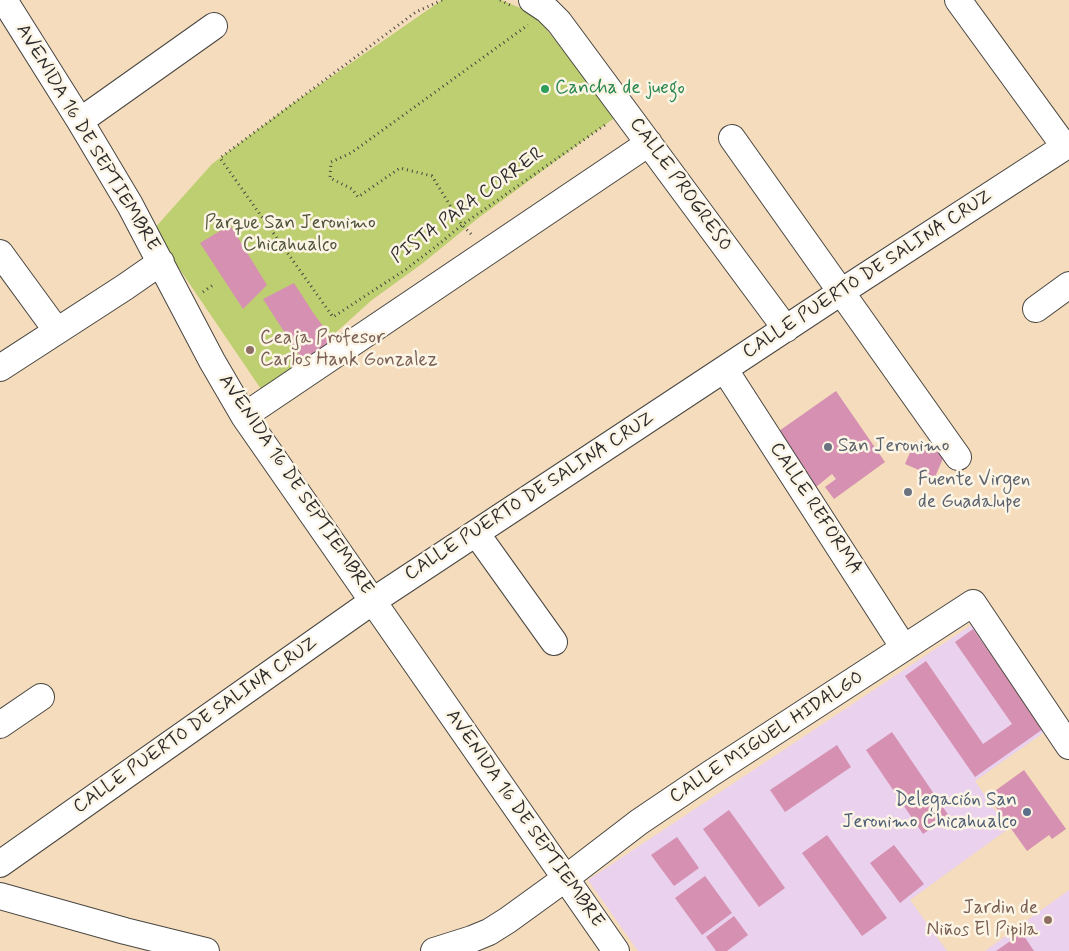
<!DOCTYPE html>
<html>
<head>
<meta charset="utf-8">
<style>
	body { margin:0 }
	canvas { display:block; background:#f4dcbc }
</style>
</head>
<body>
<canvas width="1069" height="951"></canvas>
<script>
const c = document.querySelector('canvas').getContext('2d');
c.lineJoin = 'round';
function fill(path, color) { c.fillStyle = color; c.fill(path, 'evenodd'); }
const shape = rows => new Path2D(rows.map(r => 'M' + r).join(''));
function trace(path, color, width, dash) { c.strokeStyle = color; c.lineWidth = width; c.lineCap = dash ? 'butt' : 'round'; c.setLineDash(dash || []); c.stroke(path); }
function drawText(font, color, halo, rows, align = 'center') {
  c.font = font + ' Mynerve,sans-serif'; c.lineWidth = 5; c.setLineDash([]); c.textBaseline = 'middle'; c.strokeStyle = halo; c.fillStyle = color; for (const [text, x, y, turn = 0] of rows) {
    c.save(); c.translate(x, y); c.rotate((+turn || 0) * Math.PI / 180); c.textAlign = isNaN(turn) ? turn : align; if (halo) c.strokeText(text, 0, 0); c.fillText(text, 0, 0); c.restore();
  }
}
fill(shape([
	[976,622,1050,728,975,781,1008,829,910,900,947,951,638,951,588,880],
	[1069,890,1069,951,985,951]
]), '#ead1ed');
fill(shape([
	[442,0,501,0,533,13,617,116,477,219,423,263,372,300,333,335,263,392,153,230,212,164,289,106]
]), '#becf71');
fill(shape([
	[230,225,267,285,243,309,200,243],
	[294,283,314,314,334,341,303,361,263,299],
	[836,391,885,462,834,499,825,487,836,479,832,474,816,487,792,454,794,453,779,431],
	[915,441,945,454,935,477,905,464],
	[973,629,1043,729,975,777,905,676,926,661,983,744,1012,724,955,642],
	[892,732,949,816,923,834,866,750],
	[837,745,851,767,785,812,770,790],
	[1024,770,1066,829,1052,839,1049,835,1027,851,988,796],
	[729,810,785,888,759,907,703,829],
	[827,835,887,918,862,936,802,853],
	[677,837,699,868,674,886,651,855],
	[894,845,924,884,900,903,870,863],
	[705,876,732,913,702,935,675,898],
	[734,916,748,935,727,951,716,951,706,937],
	[1022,933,1034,951,996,951]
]), '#d590b2');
const minor = shape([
	[4,0,80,121,130,205,212,361,244,416,616,951],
	[532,0,547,10,559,22,786,329],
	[958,0,1065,147],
	[80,121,214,26],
	[732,138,958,457],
	[0,253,57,331],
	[1036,309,1069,285],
	[0,368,125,287,161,262],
	[725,370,904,648],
	[244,416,649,143],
	[476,533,554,642],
	[0,725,41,697],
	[0,864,373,601,841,292,1069,144],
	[0,896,125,931,206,951],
	[434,951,472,939,489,932,508,920,566,878,639,822,710,774,973,603,1069,746]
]);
trace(minor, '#494641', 28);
trace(shape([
	[442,0,416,12,220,158,333,317,405,270,439,244,462,225,605,125],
	[500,0,510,5],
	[471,234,462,225,432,176,400,168,358,197,352,189,330,178,331,162,351,153,528,25],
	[203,292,213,285]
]), '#494641', 3, [1, 4]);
trace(minor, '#fff', 26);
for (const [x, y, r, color] of [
	[545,89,5,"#2e9e5b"],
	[250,350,5,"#8d6e63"],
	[828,447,5,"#6b7280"],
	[908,492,5,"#6b7280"],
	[1027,812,5,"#5c6f8a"],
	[1048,920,5,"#8d6e63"]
]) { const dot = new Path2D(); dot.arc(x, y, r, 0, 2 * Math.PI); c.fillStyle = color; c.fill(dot); trace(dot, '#fcf5e5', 2); }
drawText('19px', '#27864d', '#fcf5e5', [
	["Cancha de juego",555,89]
], 'left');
drawText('19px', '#2b2b2b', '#fcf5e5', [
	["AVENIDA 16 DE SEPTIEMBRE",87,138,59],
	["CALLE PROGRESO",680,185,54],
	["PISTA PARA CORRER",468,206,-36],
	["CALLE PUERTO DE SALINA CRUZ",868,275,-33],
	["AVENIDA 16 DE SEPTIEMBRE",295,485,56],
	["CALLE PUERTO DE SALINA CRUZ",530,497,-33],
	["CALLE REFORMA",815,509,57],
	["CALLE PUERTO DE SALINA CRUZ",196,726,-35],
	["CALLE MIGUEL HIDALGO",767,738,-33],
	["AVENIDA 16 DE SEPTIEMBRE",524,819,55]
]);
drawText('19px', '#50543c', '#fcf5e5', [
	["Parque San Jeronimo",290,224],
	["Chicahualco",290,246]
]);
drawText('19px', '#785e54', '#fcf5e5', [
	["Ceaja Profesor",260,339],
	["Carlos Hank Gonzalez",260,361],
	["Jardin de",1038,909,"right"],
	["Niños El Pipila",1038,931,"right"]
], 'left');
drawText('19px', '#5b616d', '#fcf5e5', [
	["San Jeronimo",838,447],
	["Fuente Virgen",918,481],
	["de Guadalupe",918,503]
], 'left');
drawText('19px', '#4e5e75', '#fcf5e5', [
	["Delegación San",1017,801],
	["Jeronimo Chicahualco",1017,823]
], 'right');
</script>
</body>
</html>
